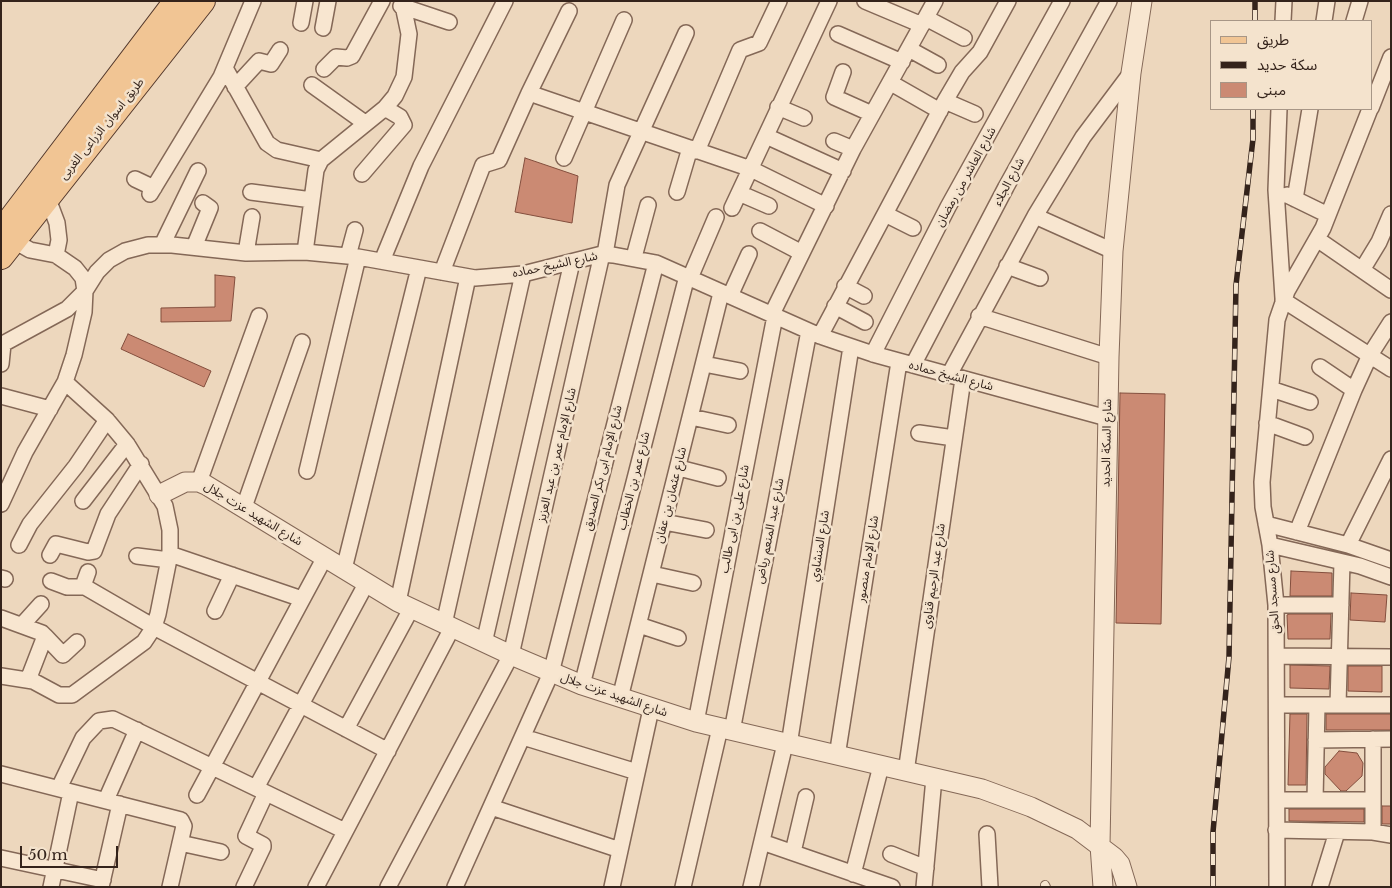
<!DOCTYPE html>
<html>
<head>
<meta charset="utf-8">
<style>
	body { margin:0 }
	#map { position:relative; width:1392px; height:888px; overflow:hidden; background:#edd7bd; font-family:"Libre Baskerville","Noto Sans Arabic",serif }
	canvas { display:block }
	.frame { position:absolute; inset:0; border:2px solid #34231b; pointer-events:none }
	.legend { position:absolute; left:1210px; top:20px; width:162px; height:90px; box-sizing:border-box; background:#f4e3cd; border:1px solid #a79686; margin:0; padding:6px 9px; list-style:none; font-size:15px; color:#34231b }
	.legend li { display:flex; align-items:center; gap:10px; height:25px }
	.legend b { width:25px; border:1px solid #a79686 }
	.scale { position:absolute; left:20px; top:846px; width:98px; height:22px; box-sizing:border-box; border:2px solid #34231b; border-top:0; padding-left:6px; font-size:15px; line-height:18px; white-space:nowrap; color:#34231b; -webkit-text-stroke:4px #f4e3cd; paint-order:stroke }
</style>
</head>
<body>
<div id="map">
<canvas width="1392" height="888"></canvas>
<div class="frame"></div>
<ul class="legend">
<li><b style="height:6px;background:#f1c594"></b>طريق</li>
<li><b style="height:6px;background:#34231b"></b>سكة حديد</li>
<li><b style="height:14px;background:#cb8a73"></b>مبنى</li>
</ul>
<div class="scale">50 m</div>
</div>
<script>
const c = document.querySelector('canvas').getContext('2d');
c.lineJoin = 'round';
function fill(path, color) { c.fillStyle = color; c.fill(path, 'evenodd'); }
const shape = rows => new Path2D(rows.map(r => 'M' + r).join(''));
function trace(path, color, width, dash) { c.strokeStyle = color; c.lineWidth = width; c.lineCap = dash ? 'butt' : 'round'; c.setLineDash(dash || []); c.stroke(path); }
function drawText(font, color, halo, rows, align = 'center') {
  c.font = font + ' "Libre Baskerville","Noto Sans Arabic",serif'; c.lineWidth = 5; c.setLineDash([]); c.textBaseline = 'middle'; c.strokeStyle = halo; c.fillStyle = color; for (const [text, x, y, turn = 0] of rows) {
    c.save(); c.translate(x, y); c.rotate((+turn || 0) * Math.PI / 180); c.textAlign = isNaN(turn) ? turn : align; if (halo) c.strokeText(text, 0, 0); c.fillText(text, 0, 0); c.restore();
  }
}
const building = shape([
	[525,158,578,176,572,223,515,212,525,158],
	[215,275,235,277,231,321,161,322,161,308,215,307,215,275],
	[128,334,211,371,204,387,121,349,128,334],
	[1120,393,1165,394,1161,624,1116,623,1120,393],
	[1291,571,1332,573,1332,596,1290,596,1291,571],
	[1351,593,1387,595,1385,622,1350,620,1351,593],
	[1289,614,1331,614,1330,639,1288,639,1287,615,1289,614],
	[1290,665,1330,666,1329,689,1290,688,1290,665],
	[1348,666,1382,666,1382,692,1348,691,1348,666],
	[1290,714,1307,714,1306,785,1288,785,1290,714],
	[1326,714,1391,714,1391,730,1326,730,1326,714],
	[1339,751,1357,753,1363,763,1362,776,1346,791,1341,791,1325,774,1325,767,1339,751],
	[1382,806,1391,806,1391,824,1382,824,1382,806],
	[1289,809,1364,809,1364,822,1289,821,1289,809]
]);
fill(building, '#cb8a73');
trace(building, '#834e3d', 1);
const service = shape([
	[1045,885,1046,887]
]);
const minor = shape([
	[865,1,922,25],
	[401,6,449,22],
	[926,18,964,38],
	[1283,21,1284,1],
	[1324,21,1327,1],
	[1354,21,1360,1],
	[301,23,305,1],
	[323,28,328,1],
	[838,34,902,62],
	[909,49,938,65],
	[225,68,267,143,277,150,321,160],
	[324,69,336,57,347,58,352,56,382,1],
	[843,72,834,97,872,114],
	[891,83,940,111],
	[312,85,365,123],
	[235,87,259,61,271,64,280,50],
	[529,93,751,169,826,206],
	[945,101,975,114],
	[778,107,804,118],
	[1371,108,1391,57],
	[1279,109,1276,190,1283,298],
	[766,136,843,171],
	[834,141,853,149],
	[697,151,740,50,759,43,779,1],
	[564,158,624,20],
	[362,174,404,125,400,117,385,108],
	[135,179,154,188],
	[251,192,312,200],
	[677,192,690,148],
	[739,193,769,206],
	[41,194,51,207,57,223,59,240,56,255],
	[150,194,221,77,253,1],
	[1287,195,1328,215],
	[1295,199,1310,109],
	[732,208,829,1],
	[885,214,913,228],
	[1035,216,1113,251],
	[760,231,802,253],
	[7,237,30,250,56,255],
	[1317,239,1391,290],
	[162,245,198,171],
	[194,247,210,208,203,203],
	[305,252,316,170,321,160,385,108,395,96,404,77,409,34,402,1],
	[246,253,252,217],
	[605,254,617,185,686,33],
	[348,256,355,230],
	[634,257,648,205],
	[382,261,421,166,505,1],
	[1007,266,1040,278],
	[1362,270,1379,242,1391,214],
	[442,272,483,165,499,160,529,93,569,11],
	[690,278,716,217],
	[845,286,864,296],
	[730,296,749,254],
	[1283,300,1391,369],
	[835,306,865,322],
	[772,314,853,149,935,1],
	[979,316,1109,357],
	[820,336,945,101,962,72,980,52,1008,1],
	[1,345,67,309,85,291,97,272,109,260,125,251,148,245,172,245,246,253,305,252,358,257,475,278,523,274,602,254,613,255,656,263,820,336,873,354,1107,418],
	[873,354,948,207,1062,1],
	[1,364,3,344],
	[704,364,740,371],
	[913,365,1006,187,1109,1],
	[1320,367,1354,390],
	[949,375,1035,216,1083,137,1131,73],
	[1271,389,1310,402],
	[1,396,50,409],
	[691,417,728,425],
	[1267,423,1305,437],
	[919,433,954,438],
	[679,468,718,478],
	[307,471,358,257],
	[199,482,259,316],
	[83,501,127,444],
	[1,504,25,452,65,382,74,355,84,312,85,291,83,278,75,268,56,255],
	[244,507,302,342],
	[664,522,706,530],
	[1266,524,1348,545,1391,560],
	[1297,532,1354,390,1370,355,1391,322],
	[19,545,30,524,76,466,107,420],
	[1270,545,1360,566,1391,577],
	[1348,545,1391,459],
	[170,554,302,599],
	[50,555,56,544,88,552,94,551,108,514,141,464],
	[137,556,169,560],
	[344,569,419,268],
	[652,574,693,583],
	[1,578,5,579],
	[51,581,67,587,85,587,154,627,388,751],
	[83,586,88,572],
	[398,602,468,277],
	[1276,605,1341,605],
	[215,611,232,575],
	[1,618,42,633,45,636,28,680],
	[444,624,523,274],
	[22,625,41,604],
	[639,625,678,638],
	[45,636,63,655,77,642],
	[484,643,572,262],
	[1277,656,1391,657],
	[1,676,33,681,59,695,72,695,144,642,154,627,158,614,170,554,170,530,165,506,127,444,107,420,65,382],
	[582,685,687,276],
	[620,698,721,293],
	[1277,705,1391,705],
	[1338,705,1342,562],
	[696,722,775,316],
	[346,729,411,609],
	[732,731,809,331],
	[523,737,637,772],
	[1316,740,1391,739],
	[789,745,851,347],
	[837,756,899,362],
	[906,772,963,379],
	[1,774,181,820,184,826,170,887],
	[59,788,83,738,99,721,113,719,345,831],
	[256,788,366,584],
	[197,795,325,557],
	[106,800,137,730],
	[1277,800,1373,800],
	[1315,800,1317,705],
	[491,807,620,850],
	[1276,830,1373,832,1391,835],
	[1373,832,1373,739],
	[987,834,990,887],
	[762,842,892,887],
	[180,843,221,852],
	[793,852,806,797],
	[891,854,926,868],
	[1,858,103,880],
	[853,874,881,766],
	[51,887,71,792],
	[101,887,120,804],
	[244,887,263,847,263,845,246,836,266,793],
	[316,887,452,628],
	[388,887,511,655,602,254],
	[455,887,551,673,656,263],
	[612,887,651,709],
	[683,887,720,728],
	[751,887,785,744],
	[924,887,934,778],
	[1277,887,1276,605,1270,545,1263,507,1262,482,1277,320,1287,291,1323,228,1370,109],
	[1320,887,1337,832]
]);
const tertiary = shape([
	[159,495,185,482,199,482,206,485,398,602,511,655,582,685,696,722,982,789,1031,807,1077,829,1114,857,1120,864,1127,887],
	[1103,887,1100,845,1109,357,1113,251,1131,73,1142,1]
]);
const primary = shape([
	[3,229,176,1],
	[1,257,203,1]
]);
trace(service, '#846857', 10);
trace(minor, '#846857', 18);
trace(tertiary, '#846857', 21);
trace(primary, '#52372b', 26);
trace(service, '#f8e6d0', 8);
trace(minor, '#f8e6d0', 15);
trace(tertiary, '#f8e6d0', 19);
trace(primary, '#f1c594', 24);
const rail = shape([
	[1255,21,1255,1],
	[1213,887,1213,832,1229,657,1236,285,1253,139,1253,109]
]);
trace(rail, '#34231b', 5.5);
trace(rail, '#f4e3cd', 4, [11]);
drawText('12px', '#34231b', '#f4e3cd', [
	["طريق اسوان الزراعى الغربى",102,129,-51],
	["شارع العاشر من رمضان",966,177,-61],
	["شارع الجلاء",1009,182,-62],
	["شارع الشيخ حماده",555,265,-12],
	["شارع الشيخ حماده",951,376,15],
	["شارع السكة الحديد",1107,443,-89],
	["شارع الإمام عمر بن عبد العزيز",557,455,-77],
	["شارع الإمام ابى بكر الصديق",603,468,-76],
	["شارع عمر بن الخطاب",634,481,-76],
	["شارع عثمان بن عفان",671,495,-76],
	["شارع الشهيد عزت جلال",253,514,31],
	["شارع على بن ابى طالب",735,519,-79],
	["شارع عبد المنعم رياض",770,531,-79],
	["شارع المنشاوي",820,546,-81],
	["شارع الإمام منصور",868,559,-81],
	["شارع عبد الرحيم قناوى",934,576,-82],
	["شارع مسجد الحق",1273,592,-94],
	["شارع الشهيد عزت جلال",614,695,19]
]);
</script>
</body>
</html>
